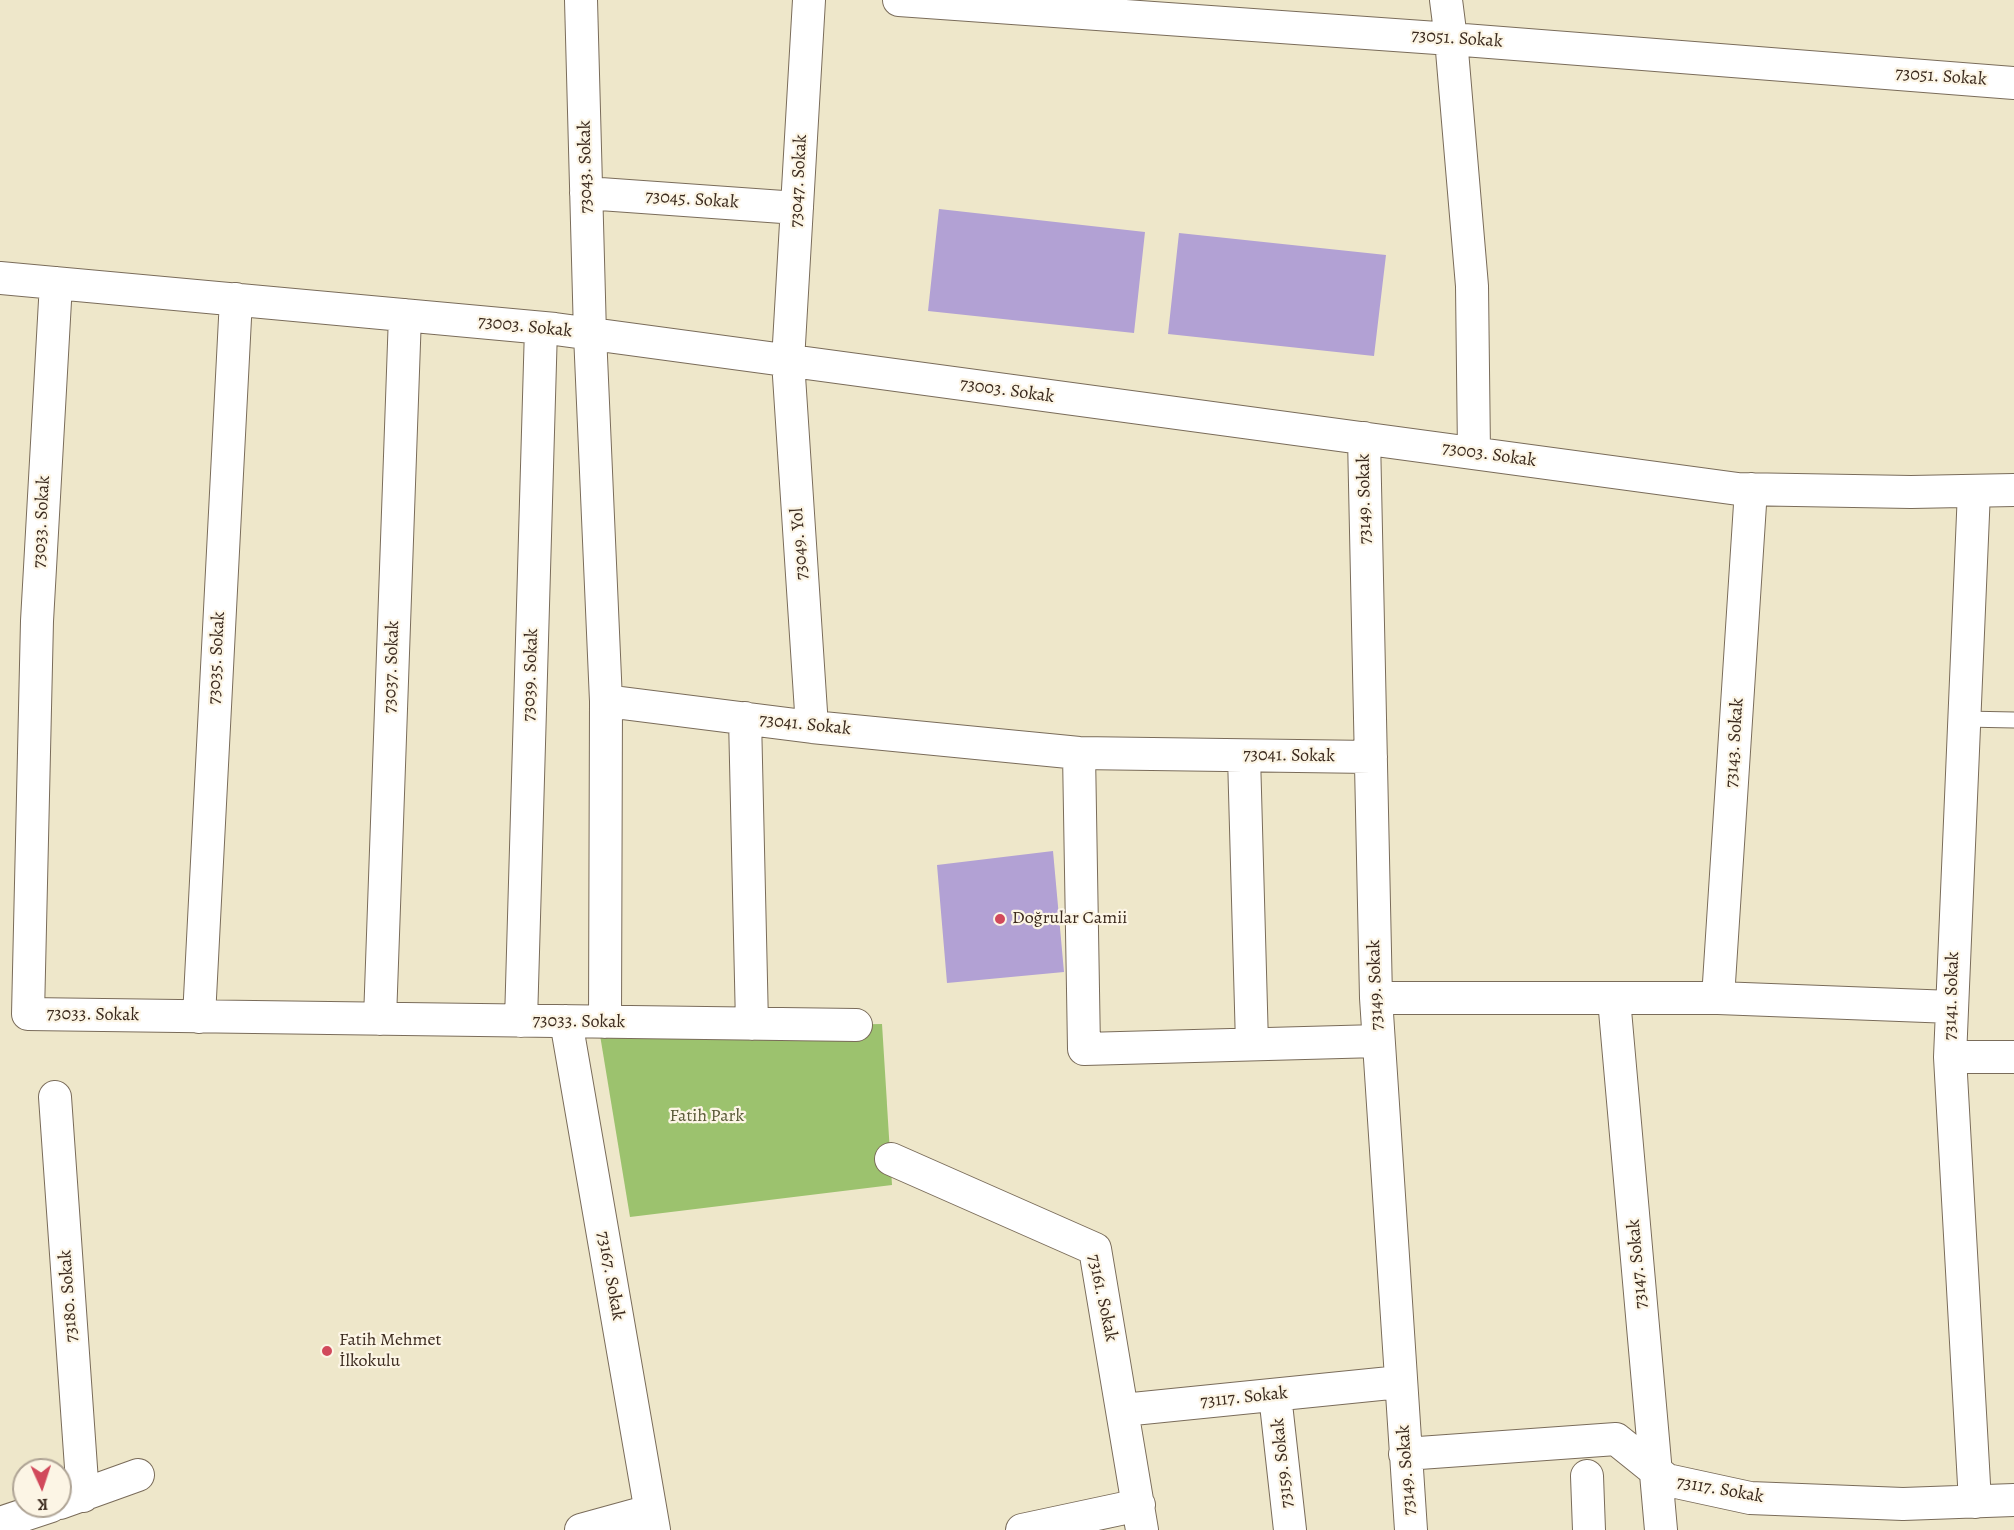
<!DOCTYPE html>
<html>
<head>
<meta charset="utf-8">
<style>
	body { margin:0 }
	#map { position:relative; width:2014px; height:1530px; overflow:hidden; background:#eee7ca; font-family:Alegreya,serif }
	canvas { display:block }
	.north { position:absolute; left:12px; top:1458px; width:60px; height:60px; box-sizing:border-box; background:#fcf5e5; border:2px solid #afa495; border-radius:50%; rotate:177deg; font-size:16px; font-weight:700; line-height:24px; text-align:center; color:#3b2a1e }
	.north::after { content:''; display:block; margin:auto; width:21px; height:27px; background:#d1495b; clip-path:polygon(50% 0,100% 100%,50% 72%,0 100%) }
</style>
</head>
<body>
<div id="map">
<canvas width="2014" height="1530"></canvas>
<div class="north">K</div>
</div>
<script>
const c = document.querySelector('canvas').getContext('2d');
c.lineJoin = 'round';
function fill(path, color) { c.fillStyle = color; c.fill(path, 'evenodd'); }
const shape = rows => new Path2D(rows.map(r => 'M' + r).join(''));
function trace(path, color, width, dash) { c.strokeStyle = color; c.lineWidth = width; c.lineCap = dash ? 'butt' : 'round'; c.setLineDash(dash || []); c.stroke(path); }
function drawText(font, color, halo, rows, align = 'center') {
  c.font = font + ' Alegreya,serif'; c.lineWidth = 4.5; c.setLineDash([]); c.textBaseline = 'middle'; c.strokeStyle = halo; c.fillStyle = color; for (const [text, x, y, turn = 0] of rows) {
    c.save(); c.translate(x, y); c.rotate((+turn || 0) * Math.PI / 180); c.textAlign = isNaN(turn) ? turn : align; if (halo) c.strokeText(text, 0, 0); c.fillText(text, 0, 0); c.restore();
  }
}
fill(shape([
	[882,1024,892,1185,630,1217,599,1029]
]), '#9cc26e');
fill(shape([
	[939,209,1145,232,1134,333,928,311],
	[1179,233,1386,255,1374,356,1168,334],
	[1053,851,1064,972,947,983,937,865]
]), '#b2a1d4');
const service = shape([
	[1964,719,2014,720]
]);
const minor = shape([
	[581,0,590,334,606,701,812,727,1079,753,1371,757],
	[809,0,788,361,812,727],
	[899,0,1451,39,2014,83],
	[1446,0,1451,39,1472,286,1474,453],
	[586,193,797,208],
	[0,278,555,329,1738,489,1911,492,2014,490],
	[56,283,37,621,28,1014,856,1025],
	[1364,438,1376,998,1411,1530],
	[1974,491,1950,1057,1975,1502],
	[745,718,752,1024],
	[1079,753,1084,1049,1378,1041],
	[1244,756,1252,1044],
	[1376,998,1718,998,1952,1007],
	[1718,998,1751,489],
	[1614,999,1661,1530],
	[199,1017,236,299],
	[380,1019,405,315],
	[521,1021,541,328],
	[566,1021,654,1530],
	[605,1022,606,701],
	[1950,1057,2014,1057],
	[55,1097,83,1496],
	[891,1159,1095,1249,1142,1530],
	[1275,1395,1290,1530],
	[1123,1410,1400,1382],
	[1405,1454,1616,1439,1667,1480,1750,1498,1903,1504,2014,1500],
	[1587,1476,1589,1530],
	[60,1503,138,1475],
	[0,1523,51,1506],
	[581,1530,650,1511],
	[1022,1530,1139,1505]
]);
trace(service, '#7a6c5a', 17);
trace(minor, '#7a6c5a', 34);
trace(service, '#fff', 15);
trace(minor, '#fff', 32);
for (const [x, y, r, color] of [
	[1000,919,6,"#d1495b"],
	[327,1351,6,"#d1495b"]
]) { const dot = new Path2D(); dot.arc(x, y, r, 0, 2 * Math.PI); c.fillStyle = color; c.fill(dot); trace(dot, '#fcf5e5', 2); }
drawText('18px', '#3b2a1e', '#fcf5e5', [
	["73051. Sokak",1457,39,4],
	["73051. Sokak",1941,77,4],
	["73043. Sokak",586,167,-91],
	["73047. Sokak",799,181,-87],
	["73045. Sokak",692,200,4],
	["73003. Sokak",525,327,6],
	["73003. Sokak",1007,391,8],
	["73003. Sokak",1489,455,8],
	["73149. Sokak",1365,499,-91],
	["73033. Sokak",42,522,-87],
	["73049. Yol",800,544,-94],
	["73035. Sokak",217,658,-87],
	["73037. Sokak",392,667,-88],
	["73039. Sokak",531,675,-88],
	["73041. Sokak",805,725,6],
	["73143. Sokak",1735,743,-86],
	["73041. Sokak",1289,756,1],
	["73149. Sokak",1376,985,-92],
	["73141. Sokak",1952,996,-88],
	["73033. Sokak",93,1015,1],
	["73033. Sokak",579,1022,1],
	["73147. Sokak",1638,1264,-95],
	["73167. Sokak",610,1276,80],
	["73180. Sokak",69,1296,-94],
	["73161. Sokak",1102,1298,78],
	["73117. Sokak",1244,1398,-6],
	["73159. Sokak",1283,1463,-96],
	["73149. Sokak",1407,1470,-94],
	["73117. Sokak",1720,1490,10]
]);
drawText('18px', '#3b2a1e', '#fcf5e5', [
	["Doğrular Camii",1012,919],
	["Fatih Mehmet",339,1341],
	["İlkokulu",339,1362]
], 'left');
drawText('18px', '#585836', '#fcf5e5', [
	["Fatih Park",707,1117]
]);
</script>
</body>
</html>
